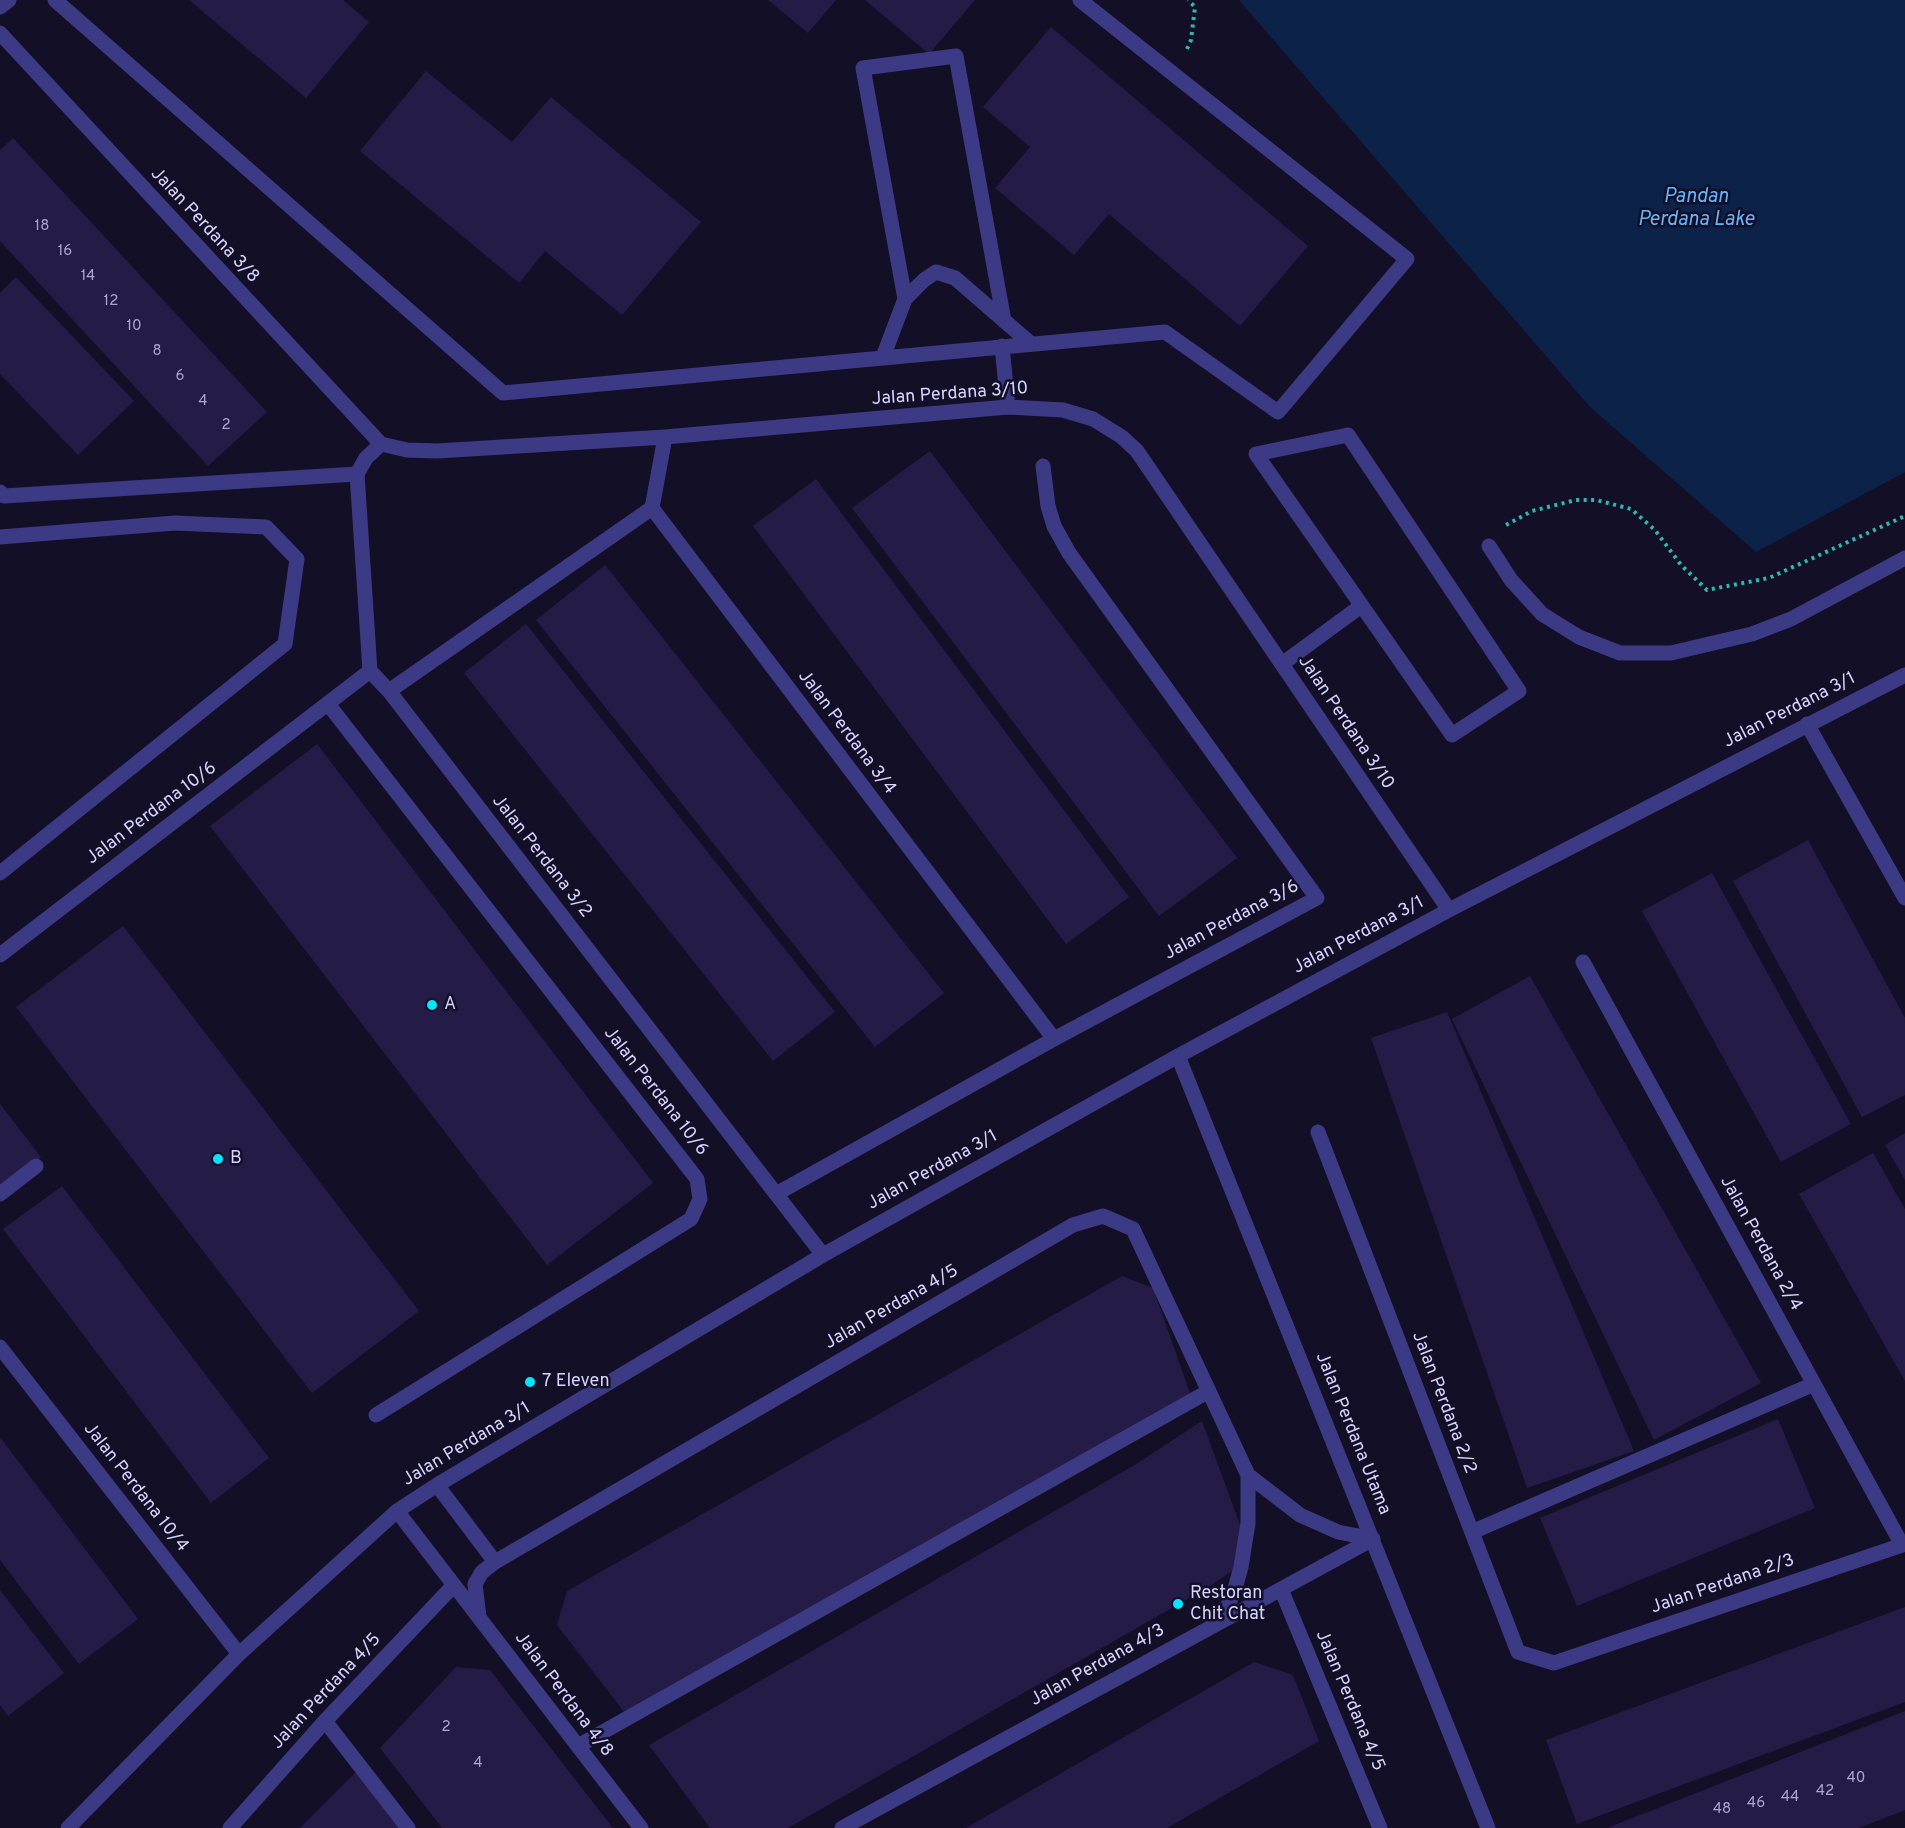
<!DOCTYPE html>
<html>
<head>
<meta charset="utf-8">
<style>
	body { margin:0 }
	canvas { display:block; background:#130f26 }
</style>
</head>
<body>
<canvas width="1905" height="1828"></canvas>
<script>
const c = document.querySelector('canvas').getContext('2d');
c.lineJoin = 'round';
function fill(path, color) { c.fillStyle = color; c.fill(path, 'evenodd'); }
const shape = rows => new Path2D(rows.map(r => 'M' + r).join(''));
function trace(path, color, width, dash) { c.strokeStyle = color; c.lineWidth = width; c.lineCap = dash ? 'butt' : 'round'; c.setLineDash(dash || []); c.stroke(path); }
function drawText(font, color, halo, rows, align = 'center') {
  c.font = font + ' Overpass,sans-serif'; c.lineWidth = 5; c.setLineDash([]); c.textBaseline = 'middle'; c.strokeStyle = halo; c.fillStyle = color; for (const [text, x, y, turn = 0] of rows) {
    c.save(); c.translate(x, y); c.rotate((+turn || 0) * Math.PI / 180); c.textAlign = isNaN(turn) ? turn : align; if (halo) c.strokeText(text, 0, 0); c.fillText(text, 0, 0); c.restore();
  }
}
fill(shape([
	[1239,0,1905,0,1905,472,1756,552,1590,407]
]), '#0c2248');
fill(shape([
	[189,0,343,0,369,22,306,98],
	[768,0,836,0,808,33],
	[865,0,975,0,929,54],
	[1051,27,1308,246,1240,326,1109,214,1074,255,995,188,1030,147,983,107],
	[426,71,512,142,551,97,701,222,622,315,545,251,519,283,360,151],
	[13,138,267,412,208,466,0,241,0,150],
	[16,277,134,401,78,455,0,374,0,293],
	[930,451,1237,858,1159,916,852,508],
	[816,479,1129,897,1066,944,753,526],
	[605,565,944,993,875,1047,536,620],
	[526,624,835,1012,773,1061,464,673],
	[317,744,653,1183,547,1265,210,826],
	[1808,840,1905,1018,1905,1095,1862,1117,1733,881],
	[1712,873,1851,1124,1781,1162,1642,911],
	[123,926,419,1311,312,1393,16,1007],
	[1530,976,1761,1383,1654,1440,1452,1019],
	[1447,1012,1634,1451,1527,1488,1371,1038],
	[0,1104,41,1157,0,1188],
	[1905,1133,1905,1180,1885,1145],
	[1873,1153,1905,1209,1905,1381,1799,1194],
	[62,1186,269,1458,211,1503,3,1229],
	[1122,1276,1153,1288,1191,1396,628,1717,557,1625,567,1591],
	[1778,1419,1815,1508,1577,1606,1540,1518],
	[1202,1421,1243,1533,1238,1567,1210,1586,788,1828,710,1828,649,1745,1138,1463],
	[0,1437,138,1619,79,1664,0,1560],
	[0,1590,64,1673,8,1716,0,1705],
	[1905,1607,1905,1702,1577,1824,1546,1740],
	[1254,1662,1293,1675,1319,1741,1167,1828,966,1828],
	[456,1667,490,1670,613,1828,442,1828,380,1748],
	[1905,1711,1905,1810,1859,1828,1607,1828],
	[360,1768,406,1828,300,1828]
]), '#241b47');
trace(shape([
	[1187,49,1191,40,1195,7,1188,0],
	[1506,525,1532,511,1576,500,1596,500,1631,509,1655,530,1681,565,1707,590,1769,578,1905,516]
]), '#2fb8b0', 4, [3, 4.5]);
trace(shape([
	[55,0,503,393,1165,332,1278,412,1407,259,1080,0],
	[0,7,9,0],
	[0,33,381,444,407,450,437,451,665,437,1008,407,1063,410,1093,419,1122,437,1137,451,1449,910],
	[905,299,863,68,956,56,1004,321],
	[1002,346,1008,407],
	[883,357,905,299,924,280,936,272,955,278,1030,343],
	[1348,435,1519,691,1452,735,1256,454,1348,435],
	[665,437,652,508,1054,1039],
	[381,444,366,458,357,474,370,671,389,691,823,1255],
	[0,492,4,496,357,474],
	[0,537,175,523,266,527,297,559,285,644,0,873],
	[1489,546,1511,580,1542,614,1579,637,1620,653,1671,653,1752,634,1791,619,1905,558],
	[1282,664,1361,606],
	[389,691,652,508],
	[328,704,697,1179,700,1199,691,1219,376,1415],
	[1807,724,1905,898],
	[0,955,370,671],
	[1583,962,1902,1545],
	[1178,1056,1488,1828],
	[1318,1132,1518,1652,1554,1663,1905,1544],
	[0,1194,36,1166],
	[776,1194,1054,1039,1317,898,1069,553,1054,526,1048,506,1043,466],
	[0,1347,239,1654],
	[1248,1475,1300,1515,1338,1532,1373,1539],
	[437,1485,495,1562],
	[397,1511,641,1828],
	[1472,1532,1814,1384],
	[1281,1589,1380,1828],
	[479,1617,475,1584,482,1572,495,1562,1073,1225,1103,1216,1133,1229,1248,1475,1248,1523,1241,1567,1234,1592,1220,1622],
	[325,1721,408,1828],
	[578,1746,1209,1391],
	[68,1828,239,1654,397,1511,437,1485,823,1255,1178,1056,1449,910,1905,675],
	[230,1828,325,1721,454,1585],
	[842,1828,1373,1539]
]), '#3d3a85', 15);
for (const [x, y, r, color] of [
	[432,1005,6,"#00e5ff"],
	[218,1159,6,"#00e5ff"],
	[530,1382,6,"#00e5ff"],
	[1178,1604,6,"#00e5ff"]
]) { const dot = new Path2D(); dot.arc(x, y, r, 0, 2 * Math.PI); c.fillStyle = color; c.fill(dot); trace(dot, '#130f26', 2); }
drawText('15px', '#aca6d1', null, [
	["18",42,227],
	["16",65,252],
	["14",88,277],
	["12",111,302],
	["10",134,327],
	["8",157,352],
	["6",180,377],
	["4",203,402],
	["2",226,426],
	["2",446,1728],
	["4",478,1764],
	["40",1856,1779],
	["42",1825,1792],
	["44",1790,1798],
	["46",1756,1804],
	["48",1722,1810]
]);
drawText('18px', '#d9d4ff', '#130f26', [
	["Jalan Perdana 3/8",204,226,47],
	["Jalan Perdana 3/10",950,395,-4],
	["Jalan Perdana 3/1",1790,711,-27],
	["Jalan Perdana 3/10",1345,723,56],
	["Jalan Perdana 3/4",846,733,53],
	["Jalan Perdana 10/6",152,814,-37],
	["Jalan Perdana 3/2",541,857,52],
	["Jalan Perdana 3/6",1232,921,-28],
	["Jalan Perdana 3/1",1359,936,-28],
	["Jalan Perdana 10/6",655,1092,52],
	["Jalan Perdana 3/1",933,1171,-29],
	["Jalan Perdana 2/4",1760,1244,61],
	["Jalan Perdana 4/5",892,1308,-30],
	["Jalan Perdana 2/2",1443,1403,69],
	["Jalan Perdana Utama",1352,1434,68],
	["Jalan Perdana 3/1",467,1445,-31],
	["Jalan Perdana 10/4",135,1488,52],
	["Jalan Perdana 2/3",1723,1585,-19],
	["Jalan Perdana 4/3",1098,1666,-29],
	["Jalan Perdana 4/5",327,1692,-47],
	["Jalan Perdana 4/8",563,1695,53],
	["Jalan Perdana 4/5",1349,1701,67]
]);
drawText('18px', '#d9d4ff', '#130f26', [
	["A",444,1005],
	["B",230,1159],
	["7 Eleven",542,1382],
	["Restoran",1190,1594],
	["Chit Chat",1190,1615]
], 'left');
drawText('italic 20px', '#62b6ff', '#130f26', [
	["Pandan",1696,198],
	["Perdana Lake",1696,221]
]);
</script>
</body>
</html>
